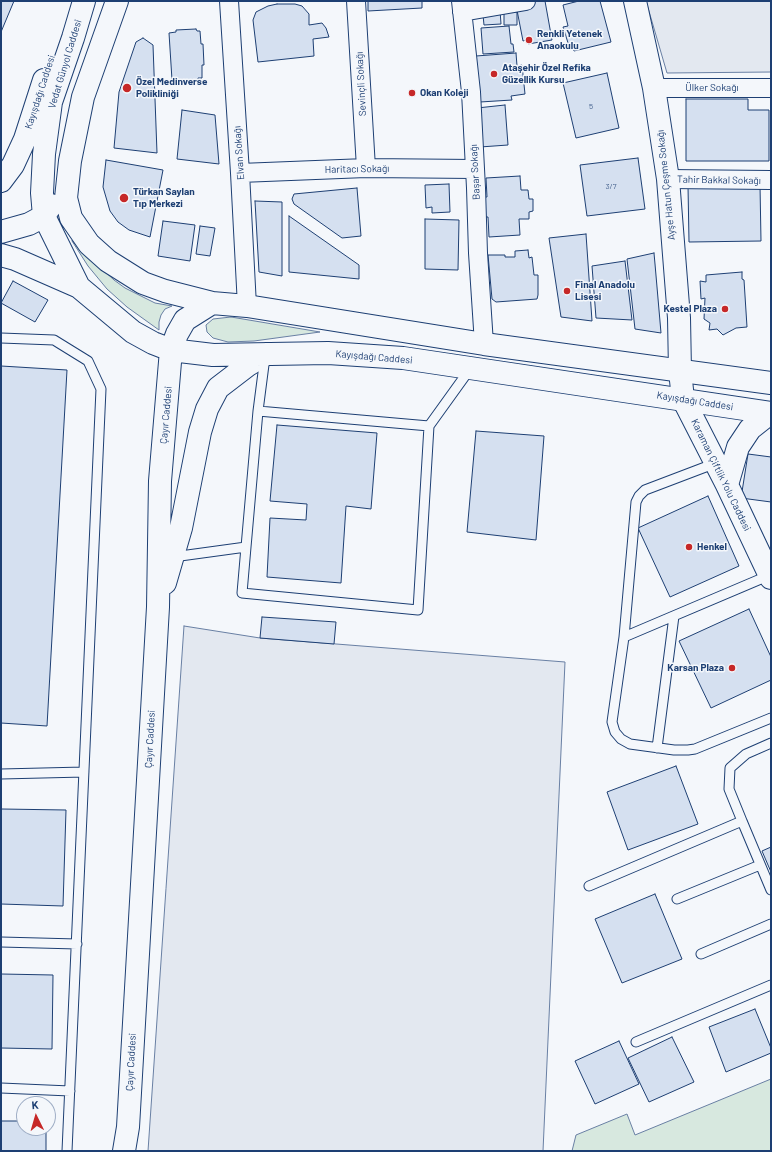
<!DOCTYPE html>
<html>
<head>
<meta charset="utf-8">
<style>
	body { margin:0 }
	#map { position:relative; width:772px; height:1152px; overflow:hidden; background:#f4f7fb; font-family:Barlow,sans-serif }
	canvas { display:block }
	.frame { position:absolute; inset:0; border:2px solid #1d3f73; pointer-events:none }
	.north { position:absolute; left:16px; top:1096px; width:40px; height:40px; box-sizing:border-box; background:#f4f7fb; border:1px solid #9eadc5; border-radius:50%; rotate:355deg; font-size:11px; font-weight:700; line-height:16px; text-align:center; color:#1d3f73 }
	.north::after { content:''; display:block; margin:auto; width:14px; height:18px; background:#c62828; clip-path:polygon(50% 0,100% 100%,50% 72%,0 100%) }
</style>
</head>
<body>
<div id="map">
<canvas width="772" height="1152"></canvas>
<div class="frame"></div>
<div class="north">K</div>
</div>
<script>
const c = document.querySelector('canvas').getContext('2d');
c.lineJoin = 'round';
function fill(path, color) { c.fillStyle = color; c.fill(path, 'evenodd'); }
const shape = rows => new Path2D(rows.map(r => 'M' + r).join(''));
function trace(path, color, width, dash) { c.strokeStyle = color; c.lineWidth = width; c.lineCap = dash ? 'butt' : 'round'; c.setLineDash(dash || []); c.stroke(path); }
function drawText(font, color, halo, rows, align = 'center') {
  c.font = font + ' Barlow,sans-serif'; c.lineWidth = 3; c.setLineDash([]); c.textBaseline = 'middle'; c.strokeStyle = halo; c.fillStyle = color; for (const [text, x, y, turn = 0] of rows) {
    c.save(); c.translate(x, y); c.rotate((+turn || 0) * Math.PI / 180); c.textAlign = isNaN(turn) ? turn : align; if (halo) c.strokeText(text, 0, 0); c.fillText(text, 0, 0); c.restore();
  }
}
const green = shape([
	[72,241,114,280,125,288,155,303,172,306,165,309,161,315,159,322,159,330,127,307,107,289,88,266,72,241],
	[231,317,320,332,254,341,228,342,213,338,207,332,206,325,213,319,231,317],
	[771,1079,771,1151,572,1151,576,1135,627,1114,635,1135,771,1079]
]);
fill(green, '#d7e8df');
trace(green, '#687fa3', 1);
const parking = shape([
	[646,1,771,1,771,72,667,73,646,1],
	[184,626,260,638,565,662,543,1151,148,1151,184,626]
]);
fill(parking, '#e3e8f0');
trace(parking, '#687fa3', 1);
const building = shape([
	[1,1,14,1,1,32,1,1],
	[368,1,422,1,422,8,368,11,368,1],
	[538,1,545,1,552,40,528,44,526,40,523,41,516,5,538,1],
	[579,1,600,1,611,42,574,51,572,45,569,46,563,27,568,26,563,5,579,1],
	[277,4,295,4,302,6,309,14,309,25,322,23,326,28,329,37,313,39,314,56,258,62,253,20,256,12,268,6,277,4],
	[500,10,501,24,484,25,483,15,500,10],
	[504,12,517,12,517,25,504,25,504,12],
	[509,26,511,44,513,44,514,52,483,54,481,28,509,26],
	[196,29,197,31,200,31,201,44,203,44,204,65,202,65,202,78,198,78,198,81,178,82,178,80,172,80,169,33,176,32,176,30,196,29],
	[143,38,153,45,157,153,114,148,119,92,136,42,143,38],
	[516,53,517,66,522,65,525,94,511,96,512,100,480,102,476,56,516,53],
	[607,73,619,128,576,138,563,83,607,73],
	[686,99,748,99,748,110,769,110,769,161,686,161,686,99],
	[505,105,508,145,480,147,477,108,505,105],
	[182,110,215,115,219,164,177,159,182,110],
	[638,158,645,209,587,216,580,165,638,158],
	[106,160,163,170,150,237,129,230,118,222,110,211,103,187,106,160],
	[520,176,521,190,528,190,529,199,533,199,533,211,529,212,529,219,519,219,520,235,489,237,488,217,485,217,484,197,487,197,486,178,520,176],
	[449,184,450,212,432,213,432,207,426,208,425,185,449,184],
	[760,185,761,241,689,242,688,186,760,185],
	[357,188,361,236,342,238,294,204,292,199,294,194,357,188],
	[255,201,282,202,282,276,259,272,255,201],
	[289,216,359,265,359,279,289,272,289,216],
	[425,219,459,220,458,270,425,269,425,219],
	[163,221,195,225,190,261,158,256,163,221],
	[200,226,215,228,210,256,196,254,200,226],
	[586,234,592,321,561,317,549,238,586,234],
	[528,250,529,258,532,257,534,275,538,275,538,295,537,299,496,302,492,299,488,255,505,255,505,257,515,257,515,251,528,250],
	[654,253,655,264,661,333,635,329,627,259,654,253],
	[625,261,632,320,596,318,592,266,625,261],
	[742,272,742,279,744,280,747,327,736,328,723,335,717,329,709,330,710,323,704,319,705,298,701,299,700,281,706,282,706,275,742,272],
	[13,281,48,300,35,322,1,303,13,281],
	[1,366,67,370,47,726,1,723,1,366],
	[277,425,377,433,371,509,346,506,341,583,267,577,270,518,306,520,307,504,270,501,277,425],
	[476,431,544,436,536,540,467,532,476,431],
	[748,454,771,457,771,502,741,498,748,454],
	[708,496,739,566,670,597,638,528,708,496],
	[749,609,771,657,771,680,711,708,679,641,749,609],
	[262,617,336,622,334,644,260,638,262,617],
	[676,766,698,824,628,850,607,792,676,766],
	[1,809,66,810,63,906,1,904,1,809],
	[771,847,771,872,762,851,771,847],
	[655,894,682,959,622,983,595,919,655,894],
	[1,974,53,975,52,1049,1,1048,1,974],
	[755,1009,771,1048,771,1053,726,1072,709,1027,755,1009],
	[672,1037,694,1082,649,1102,628,1058,672,1037],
	[619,1041,639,1084,595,1104,575,1061,619,1041],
	[1,1121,24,1121,24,1128,46,1128,46,1151,1,1151,1,1121]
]);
fill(building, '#d5e0f0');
trace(building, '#1d3f73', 1);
const lane = shape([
	[1,338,54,340,88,361,101,389,67,1151],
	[258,411,429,426,470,369],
	[246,547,242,593,418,610,429,426],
	[173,557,246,547,258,411,265,357],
	[770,575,624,637,612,722,615,732,621,739,630,744,674,750,688,750,695,749,771,718],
	[624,637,636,502,639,496,645,490,716,463],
	[657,748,674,616],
	[1,774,84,772],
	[742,821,729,789,730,768,746,754,771,743],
	[589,886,742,821,771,890],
	[677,899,760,865],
	[1,942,77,944],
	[701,954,771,924],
	[636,1042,771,985],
	[1,1088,70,1091]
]);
const street = shape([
	[229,1,240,173,247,306],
	[356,1,366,168],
	[461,1,471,92,476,188,478,253,484,344],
	[462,12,526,1],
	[654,88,771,88],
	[240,173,366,168,474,169],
	[668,179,771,180]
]);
const secondary = shape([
	[635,1,654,88,668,179,679,318,680,371,683,399,727,485,771,578],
	[727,485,738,447,750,429,770,413]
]);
const primary = shape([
	[117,1,83,97,70,161,66,198,71,218,89,244,108,261,143,283,165,291,212,303,247,306,484,344,771,383],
	[1,181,13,165,25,139,44,80],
	[1,232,29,224,44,216,51,205],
	[1,255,15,259,79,287,133,332,153,343,171,350,213,355,328,353,403,358,771,413],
	[79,287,44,216,42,193,44,154,51,102,73,38,84,1],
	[165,583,181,528,200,432,207,409,218,388,248,365,266,354],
	[124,1151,128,1127,158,607,160,481,171,350,177,334,185,320,212,303]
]);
trace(lane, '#1d3f73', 11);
trace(street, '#1d3f73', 20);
trace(secondary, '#1d3f73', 24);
trace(primary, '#1d3f73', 24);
trace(lane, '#f4f7fb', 9);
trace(street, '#f4f7fb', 18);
trace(secondary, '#f4f7fb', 22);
trace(primary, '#f4f7fb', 22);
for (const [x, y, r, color] of [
	[529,40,4,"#c62828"],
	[494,74,4,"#c62828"],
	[127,88,5,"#c62828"],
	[412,93,4,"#c62828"],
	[124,198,5,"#c62828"],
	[567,291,4,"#c62828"],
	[725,309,4,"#c62828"],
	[689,547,4,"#c62828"],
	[732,668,4,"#c62828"]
]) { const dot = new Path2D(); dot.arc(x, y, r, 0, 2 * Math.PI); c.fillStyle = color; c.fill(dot); trace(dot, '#f4f7fb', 1.5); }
drawText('8px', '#4b6792', null, [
	["5",591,106],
	["3/7",611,186]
]);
drawText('bold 10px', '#1d3f73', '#f4f7fb', [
	["Renkli Yetenek",537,34],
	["Anaokulu",537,46],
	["Ataşehir Özel Refika",502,68],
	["Güzellik Kursu",502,80],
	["Özel Medinverse",136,82],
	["Polikliniği",136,94],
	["Okan Koleji",420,93],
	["Türkan Saylan",133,192],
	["Tıp Merkezi",133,204],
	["Final Anadolu",575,285],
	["Lisesi",575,297],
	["Kestel Plaza",717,309,"right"],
	["Henkel",697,547],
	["Karsan Plaza",724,668,"right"]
], 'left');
drawText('10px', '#1d3f73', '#f4f7fb', [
	["Vedat Günyol Caddesi",65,64,-73],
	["Sevinçli Sokağı",361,84,-93],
	["Ülker Sokağı",712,88],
	["Kayışdağı Caddesi",40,92,-72],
	["Elvan Sokağı",239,153,-94],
	["Haritacı Sokağı",357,169,-1],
	["Başar Sokağı",475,172,-93],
	["Tahir Bakkal Sokağı",719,180,1],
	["Ayşe Hatun Çeşme Sokağı",666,185,-96],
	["Kayışdağı Caddesi",374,357,5],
	["Kayışdağı Caddesi",695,401,9],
	["Çayır Caddesi",166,415,-85],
	["Karaman Çiftlik Yolu Caddesi",721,475,64],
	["Çayır Caddesi",150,739,-87],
	["Çayır Caddesi",131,1062,-87]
]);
</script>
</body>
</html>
